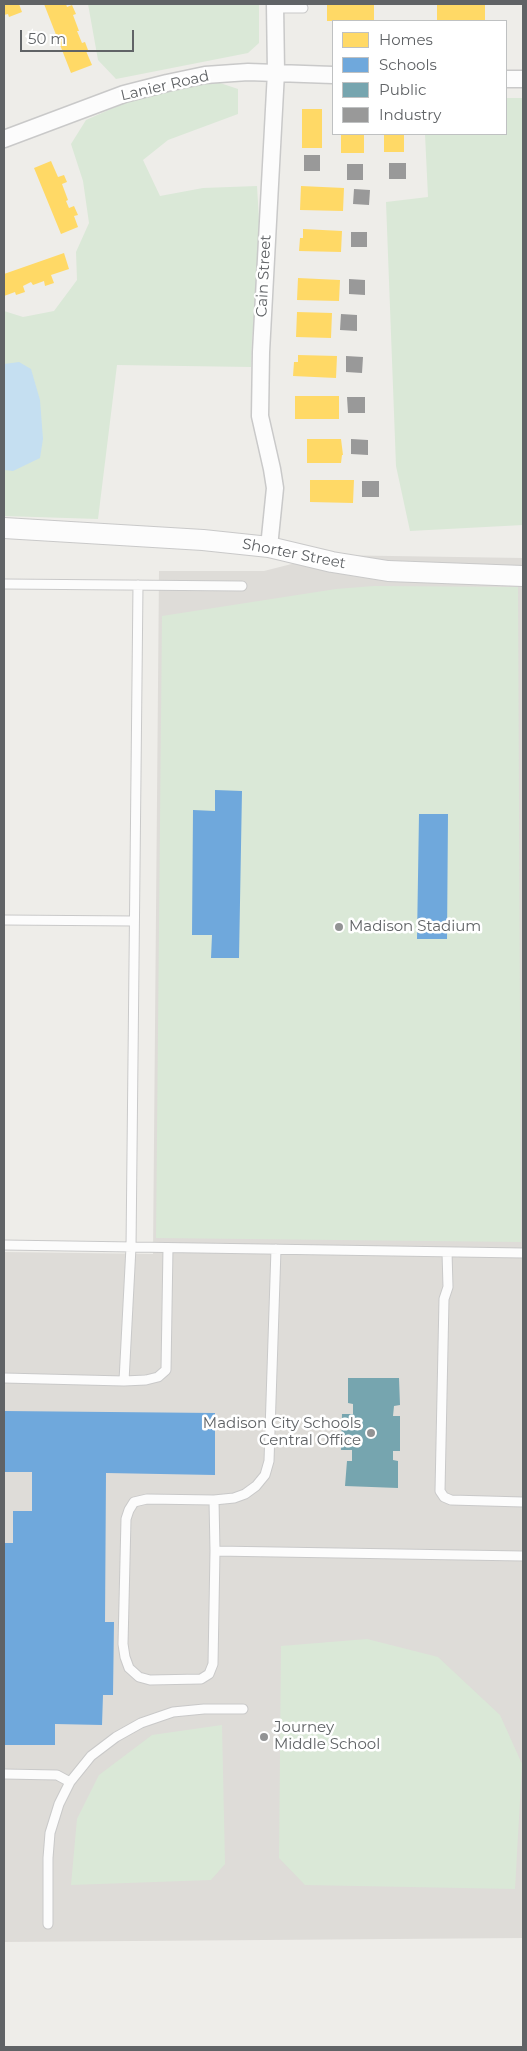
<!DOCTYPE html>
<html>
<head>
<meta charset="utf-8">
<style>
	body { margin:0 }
	#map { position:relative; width:527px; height:2051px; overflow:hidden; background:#eeede9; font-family:Montserrat,sans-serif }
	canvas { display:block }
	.frame { position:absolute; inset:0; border:5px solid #606366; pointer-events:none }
	.legend { position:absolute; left:332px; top:20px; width:175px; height:115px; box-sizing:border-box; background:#fff; border:1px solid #bfc1c2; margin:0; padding:6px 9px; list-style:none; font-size:15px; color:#606366 }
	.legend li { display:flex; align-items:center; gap:10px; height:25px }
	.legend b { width:25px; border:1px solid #bfc1c2 }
	.scale { position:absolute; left:20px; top:30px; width:114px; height:22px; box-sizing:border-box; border:2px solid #606366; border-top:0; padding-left:6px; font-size:15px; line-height:18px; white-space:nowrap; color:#606366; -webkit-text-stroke:4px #fff; paint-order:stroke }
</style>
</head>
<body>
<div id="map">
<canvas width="527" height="2051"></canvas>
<div class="frame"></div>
<ul class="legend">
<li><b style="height:14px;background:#ffd966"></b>Homes</li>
<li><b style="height:14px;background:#6fa8dc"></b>Schools</li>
<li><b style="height:14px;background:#76a5af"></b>Public</li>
<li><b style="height:14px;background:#999"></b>Industry</li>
</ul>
<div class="scale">50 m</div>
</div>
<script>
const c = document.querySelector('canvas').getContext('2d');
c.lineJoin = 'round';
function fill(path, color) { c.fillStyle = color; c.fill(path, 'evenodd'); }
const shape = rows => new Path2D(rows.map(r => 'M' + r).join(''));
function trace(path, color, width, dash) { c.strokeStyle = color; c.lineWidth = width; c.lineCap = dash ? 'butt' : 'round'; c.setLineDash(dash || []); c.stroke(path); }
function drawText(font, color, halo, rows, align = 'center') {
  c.font = font + ' Montserrat,sans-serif'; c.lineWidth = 5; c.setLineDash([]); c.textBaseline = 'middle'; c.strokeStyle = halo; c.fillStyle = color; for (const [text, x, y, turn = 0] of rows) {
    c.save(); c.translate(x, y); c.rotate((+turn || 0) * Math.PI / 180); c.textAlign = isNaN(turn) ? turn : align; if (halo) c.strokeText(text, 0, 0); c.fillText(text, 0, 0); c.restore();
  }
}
fill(shape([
	[327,555,523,558,523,1938,4,1942,4,1252,153,1254,159,571,264,571]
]), '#dedcd8');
fill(shape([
	[88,4,259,4,259,43,248,53,116,79,98,60],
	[214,81,238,89,238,114,168,140,143,160,160,196,203,188,257,186,261,252,252,339,251,367,117,365,98,519,4,516,4,311,23,317,54,311,77,280,76,252,89,223,83,181,71,144,86,120,129,101],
	[506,98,523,98,523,525,410,531,396,466,386,202,428,197,425,134,506,134],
	[374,586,518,587,521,1242,156,1238,162,616,336,589],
	[367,1639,438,1657,500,1715,522,1764,515,1889,305,1885,279,1858,281,1646],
	[222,1725,225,1864,211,1880,71,1885,77,1819,99,1775,152,1735]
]), '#dae8d7');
fill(shape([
	[19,362,31,369,40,400,43,439,40,458,13,471,4,470,4,364]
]), '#c5dff1');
fill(shape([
	[4,4,19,4,22,12,9,17,8,14,4,15],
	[44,4,66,4,67,7,72,5,76,14,73,15,79,31,77,31,82,43,85,42,88,50,86,51,92,65,71,73],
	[327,4,374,4,374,21,327,21],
	[437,4,485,4,485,21,437,21],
	[302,109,322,109,322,148,302,148],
	[341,134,364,134,364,153,341,153],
	[384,134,404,134,404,152,384,152],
	[51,161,58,177,64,175,67,182,62,184,68,200,66,201,69,208,74,206,78,215,74,216,78,227,61,234,34,168],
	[301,186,344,188,343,211,300,210],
	[303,229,342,231,341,252,299,251,300,238,303,238],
	[64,253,69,269,51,275,54,283,45,286,44,281,33,285,31,282,23,286,25,292,16,295,15,292,4,296,4,274],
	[298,278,340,280,339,301,297,300],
	[297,312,332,313,331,338,296,337],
	[298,355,337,356,336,378,293,376,294,362,298,362],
	[295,396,339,396,339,419,295,419],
	[307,439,341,439,343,455,342,455,341,463,307,463],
	[310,480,354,480,353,503,310,502]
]), '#ffd966');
fill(shape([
	[215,790,242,791,239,958,211,958,212,935,192,935,193,810,215,811],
	[419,814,448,814,447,939,417,939],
	[4,1411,215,1413,215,1475,106,1473,105,1622,114,1622,113,1695,103,1695,102,1725,55,1724,55,1745,4,1745,4,1543,13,1543,13,1511,32,1511,32,1472,4,1472]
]), '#6fa8dc');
fill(shape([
	[348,1378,399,1378,400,1405,394,1406,393,1416,400,1416,400,1451,393,1451,393,1460,398,1461,398,1488,345,1486,347,1461,352,1461,352,1450,341,1450,342,1414,353,1414,353,1404,348,1403]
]), '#76a5af');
fill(shape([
	[304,155,320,155,320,171,304,171],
	[389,163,406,163,406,179,389,179],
	[347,164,363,164,363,180,347,180],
	[354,189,370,190,369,205,353,204],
	[351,232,367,232,367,247,351,247],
	[349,279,365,280,365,295,349,294],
	[341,314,357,315,357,331,340,330],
	[346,356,363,357,362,373,346,372],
	[347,397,365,397,365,413,348,413],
	[351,439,368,440,368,455,351,454],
	[362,481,379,481,379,497,362,497]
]), '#999');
const service = shape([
	[275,8,303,8],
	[4,584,242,586],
	[4,920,134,921],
	[4,1245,523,1253],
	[447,1252,448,1287,444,1299,440,1491,444,1497,451,1500,523,1502],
	[4,1378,124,1381,146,1380,158,1377,166,1370,168,1248],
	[124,1381,131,1247,138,585],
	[147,1499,214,1500,215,1551,213,1664,209,1674,201,1679,150,1680,139,1677,129,1668,125,1657,123,1644,126,1519,129,1510,134,1502,147,1499],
	[214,1500,234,1498,245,1494,256,1486,265,1475,269,1461,276,1249],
	[215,1551,523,1556],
	[4,1774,57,1775,70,1782],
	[48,1924,48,1858,50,1833,59,1804,70,1782,91,1756,116,1737,141,1723,173,1712,204,1709,243,1709]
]);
const minor = shape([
	[506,79,523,79],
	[4,139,124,94,167,83,205,75,248,72,333,75],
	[269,547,275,488,272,469,260,416,261,352,276,72,275,4]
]);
const tertiary = shape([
	[4,528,203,540,269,547,332,562,388,571,523,576]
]);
trace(service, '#c9c9c9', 11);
trace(minor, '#c9c9c9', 19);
trace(tertiary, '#c9c9c9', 22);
trace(service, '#fcfcfc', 9);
trace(minor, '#fcfcfc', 16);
trace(tertiary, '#fcfcfc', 20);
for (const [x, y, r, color] of [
	[339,927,5,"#929394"],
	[371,1433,5,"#929394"],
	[264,1737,5,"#929394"]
]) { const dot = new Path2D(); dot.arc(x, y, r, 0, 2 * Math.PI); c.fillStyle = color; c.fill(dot); trace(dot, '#fff', 2); }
drawText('15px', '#606366', '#fff', [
	["Lanier Road",165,86,-13],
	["Cain Street",264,276,-87],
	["Shorter Street",294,554,11]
]);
drawText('15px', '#606366', '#fff', [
	["Madison Stadium",349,927],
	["Madison City Schools",361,1424,"right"],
	["Central Office",361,1441,"right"],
	["Journey",274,1728],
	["Middle School",274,1745]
], 'left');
</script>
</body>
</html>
